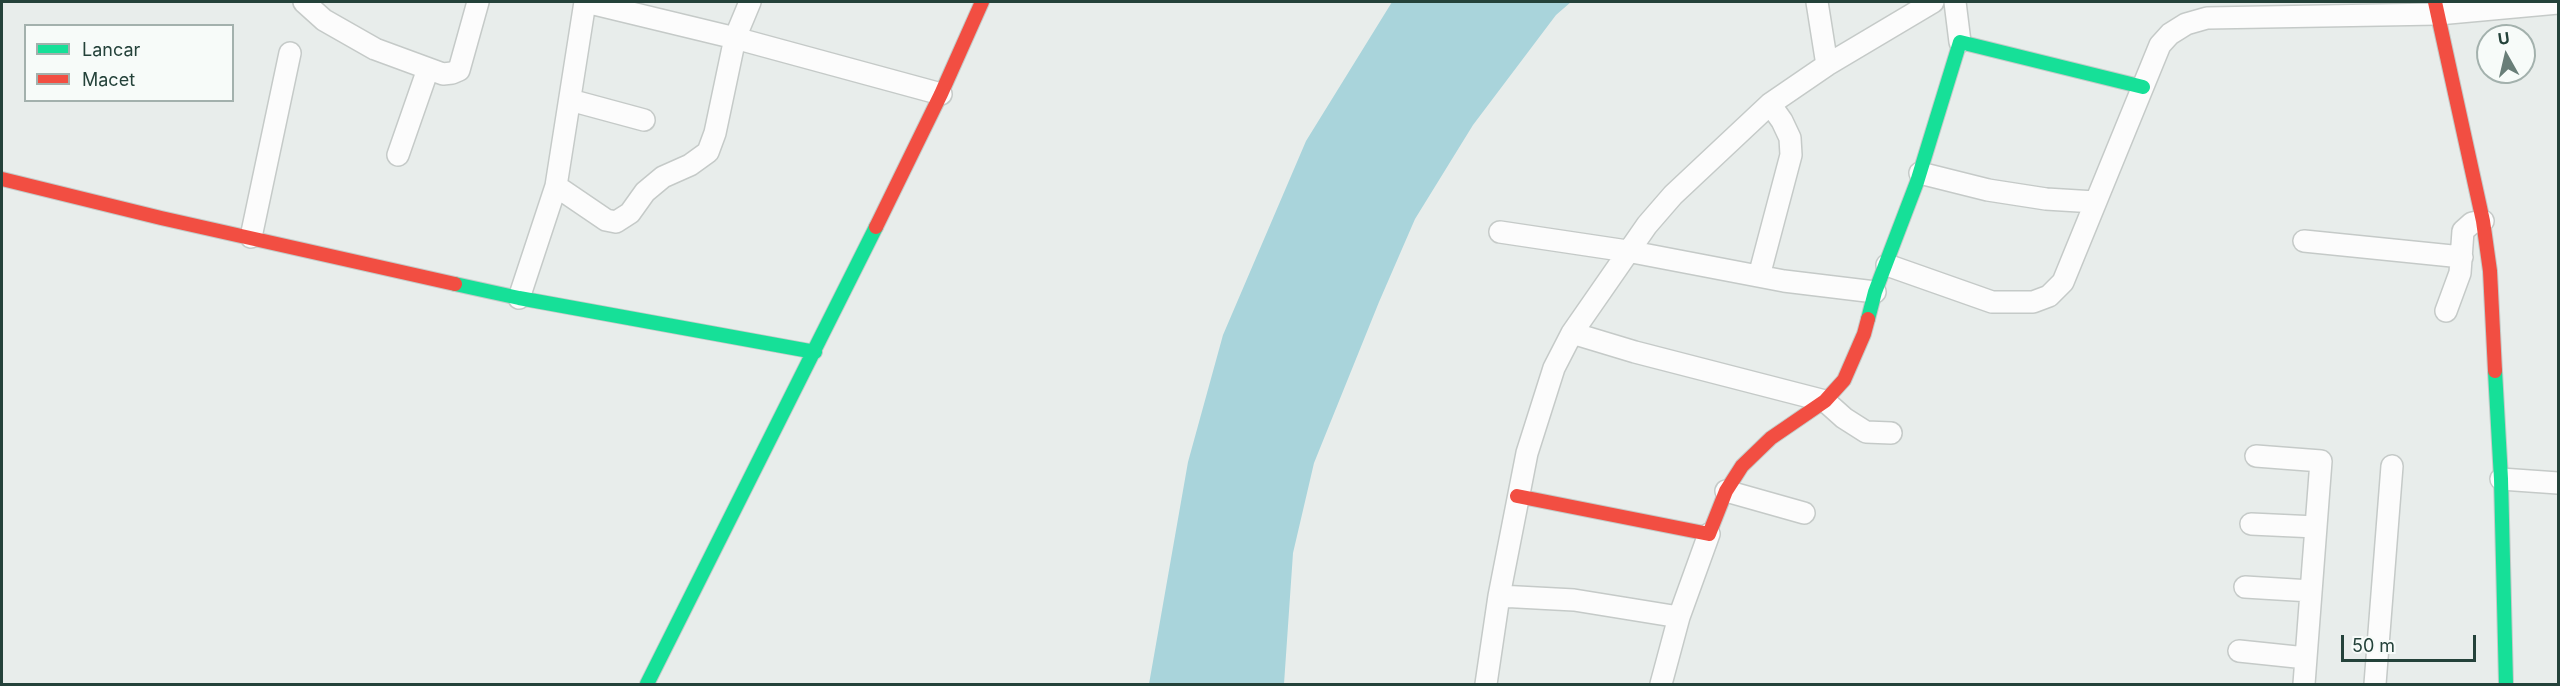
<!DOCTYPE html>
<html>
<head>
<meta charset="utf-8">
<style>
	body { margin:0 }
	#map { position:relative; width:2560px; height:686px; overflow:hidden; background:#e8edeb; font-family:Inter,sans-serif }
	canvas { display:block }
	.frame { position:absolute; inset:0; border:3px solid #24423a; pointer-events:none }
	.legend { position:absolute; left:24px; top:24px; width:210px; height:78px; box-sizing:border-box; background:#f7fbf9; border:2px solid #a3b1ad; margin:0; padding:8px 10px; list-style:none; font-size:18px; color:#24423a }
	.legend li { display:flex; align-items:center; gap:12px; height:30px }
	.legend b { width:30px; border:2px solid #a3b1ad }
	.north { position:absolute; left:2476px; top:24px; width:60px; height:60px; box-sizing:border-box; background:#f7fbf9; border:2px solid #a3b1ad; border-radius:50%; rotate:352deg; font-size:16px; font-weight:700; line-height:24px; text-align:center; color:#24423a }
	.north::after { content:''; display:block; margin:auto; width:21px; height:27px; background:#697e78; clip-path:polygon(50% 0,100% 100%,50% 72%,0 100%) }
	.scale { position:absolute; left:2341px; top:635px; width:135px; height:27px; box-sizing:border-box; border:3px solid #24423a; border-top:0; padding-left:8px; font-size:18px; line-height:21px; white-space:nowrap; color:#24423a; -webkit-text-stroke:4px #f7fbf9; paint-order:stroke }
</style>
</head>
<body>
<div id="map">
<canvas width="2560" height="686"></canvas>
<div class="frame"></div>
<ul class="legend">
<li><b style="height:8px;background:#16e098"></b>Lancar</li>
<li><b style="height:8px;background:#f24e42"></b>Macet</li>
</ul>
<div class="north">U</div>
<div class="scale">50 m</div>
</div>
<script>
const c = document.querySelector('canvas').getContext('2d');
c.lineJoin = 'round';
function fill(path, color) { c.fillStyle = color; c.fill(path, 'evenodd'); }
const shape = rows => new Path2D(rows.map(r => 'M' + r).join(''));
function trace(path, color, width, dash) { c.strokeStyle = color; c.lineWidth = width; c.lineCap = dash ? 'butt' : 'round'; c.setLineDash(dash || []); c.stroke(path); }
fill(shape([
	[1392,2,1571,2,1556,15,1473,125,1415,219,1379,302,1314,463,1293,553,1284,684,1149,684,1188,462,1223,335,1306,141]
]), '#a9d4db');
const street = shape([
	[304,2,324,20,375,49,443,74,452,73,459,70,478,2],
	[586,2,735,38,750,2],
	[1817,2,1827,65],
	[1955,2,1960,42],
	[570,100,644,120],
	[398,155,428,69],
	[1920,173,1988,190,2046,199,2095,202],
	[556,186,606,220,616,222,630,213,645,192,663,177,690,165,708,152,715,133,735,38,941,94],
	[1500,232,1627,251,1784,281,1875,292],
	[251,237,290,53],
	[2304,241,2462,257],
	[1887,265,1992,302,2033,302,2049,296,2063,282,2160,45,2170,34,2186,24,2207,18,2438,14,2558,3],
	[1759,276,1791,155,1790,138,1782,121,1770,104],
	[519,298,556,186,585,2],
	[2446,311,2460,273,2463,231,2472,223,2483,221],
	[1572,333,1635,352,1825,401,1844,418,1866,432,1891,433],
	[2256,456,2321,461,2304,684],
	[2501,479,2558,483],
	[1726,491,1804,513],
	[2251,524,2316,527],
	[2245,587,2311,591],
	[1499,596,1574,600,1679,617],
	[2239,651,2306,658],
	[1486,684,1499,596,1527,453,1554,368,1572,333,1647,225,1673,195,1770,104,1827,65,1933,2],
	[1661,684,1679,617,1709,534],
	[2375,684,2392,466]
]);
const fast = shape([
	[455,284,519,298,815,352],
	[1868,319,1875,292,1917,182,1960,42,2143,87],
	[2495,371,2501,479,2506,684],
	[647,684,876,227]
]);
const jam = shape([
	[2435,2,2483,221,2490,271,2495,371],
	[2,179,161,218,455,284],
	[876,227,941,94,982,2],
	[1517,496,1709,534,1726,491,1742,466,1771,438,1825,401,1844,380,1864,334,1868,319]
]);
trace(street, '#c5cac8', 24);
trace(fast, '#c3cbc8', 16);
trace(jam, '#c3cbc8', 16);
trace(street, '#fcfcfc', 21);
trace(fast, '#16e098', 14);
trace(jam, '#f24e42', 14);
</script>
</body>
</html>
